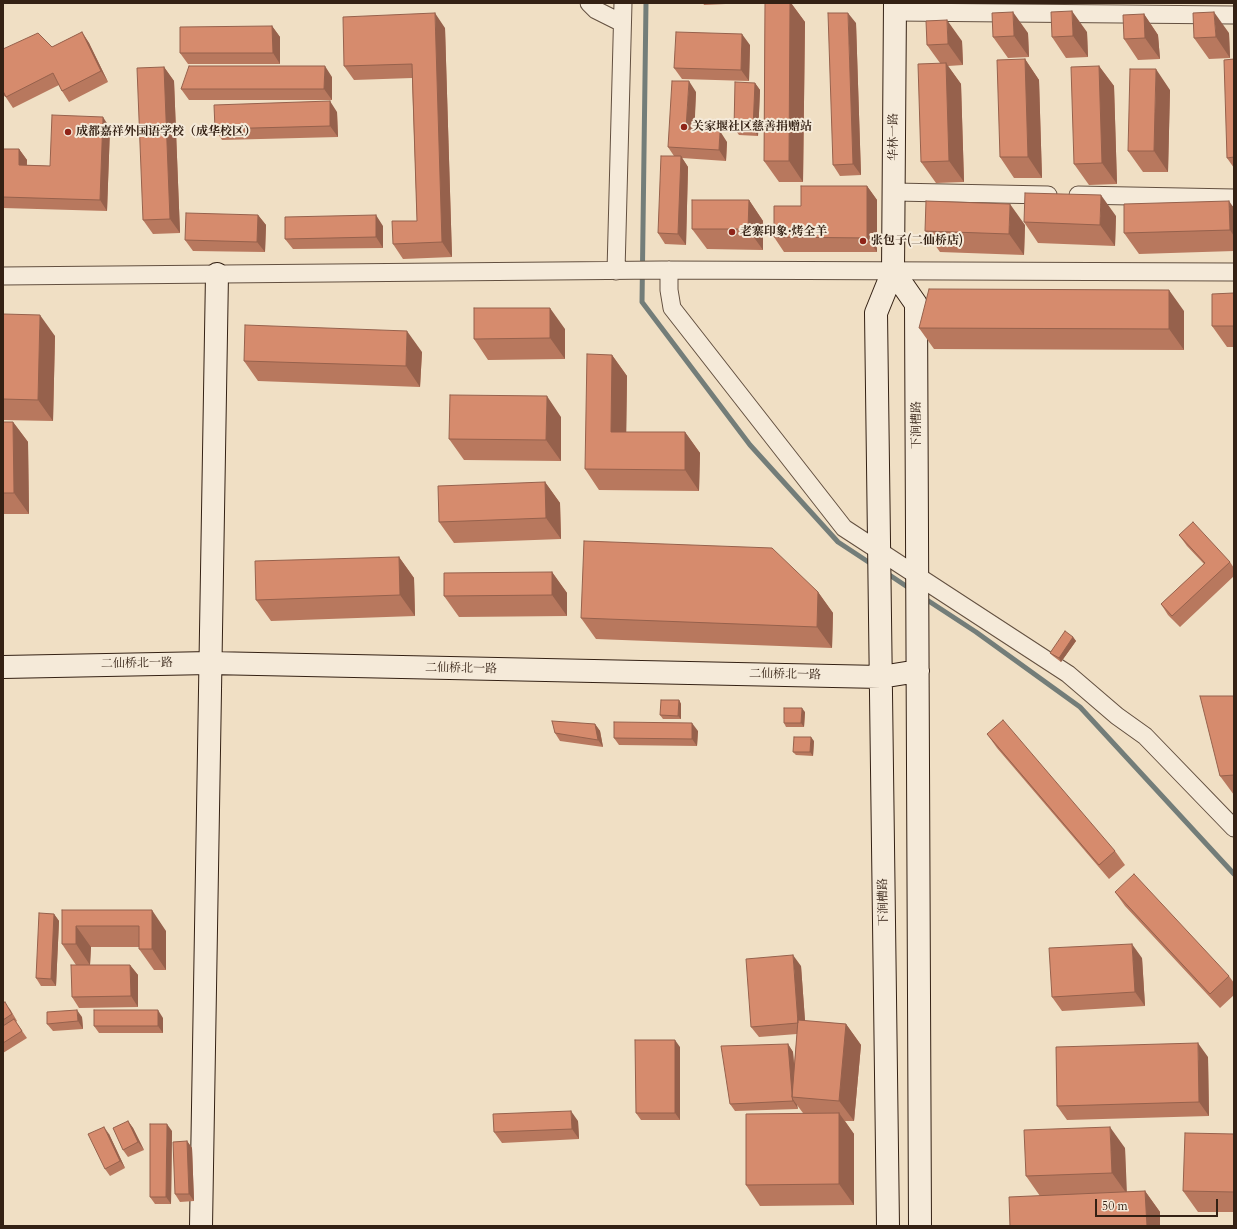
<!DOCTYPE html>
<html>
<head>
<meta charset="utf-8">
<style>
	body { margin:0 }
	#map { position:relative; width:1237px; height:1229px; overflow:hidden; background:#f0dfc4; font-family:Cardo,serif }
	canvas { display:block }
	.frame { position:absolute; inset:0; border:4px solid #342114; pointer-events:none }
	.scale { position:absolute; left:1095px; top:1199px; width:123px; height:18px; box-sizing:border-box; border:2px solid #342114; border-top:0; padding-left:5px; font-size:12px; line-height:14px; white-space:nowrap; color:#342114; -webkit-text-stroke:3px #f5ead9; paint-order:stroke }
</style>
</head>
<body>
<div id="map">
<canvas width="1237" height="1229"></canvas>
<div class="frame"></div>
<div class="scale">50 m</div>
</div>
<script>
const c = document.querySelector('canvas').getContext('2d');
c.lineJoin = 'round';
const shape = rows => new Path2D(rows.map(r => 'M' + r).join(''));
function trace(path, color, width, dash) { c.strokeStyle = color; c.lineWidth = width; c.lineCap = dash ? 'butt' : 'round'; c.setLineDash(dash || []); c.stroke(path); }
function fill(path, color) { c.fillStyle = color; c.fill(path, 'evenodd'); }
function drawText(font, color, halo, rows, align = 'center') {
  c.font = font + ' Cardo,"Noto Serif SC",serif'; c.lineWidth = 4; c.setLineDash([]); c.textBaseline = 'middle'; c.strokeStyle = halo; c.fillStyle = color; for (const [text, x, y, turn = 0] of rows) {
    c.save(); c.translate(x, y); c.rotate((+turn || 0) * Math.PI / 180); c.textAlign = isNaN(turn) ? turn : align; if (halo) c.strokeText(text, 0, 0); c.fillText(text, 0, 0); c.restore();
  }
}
trace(shape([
	[646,3,642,302,750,445,838,542,873,565],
	[885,572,912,590],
	[924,598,976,632,1080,707,1234,874]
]), '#737d79', 5);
const street = shape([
	[589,3,596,10,622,23],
	[895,12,1234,15],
	[894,192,1048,195],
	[1078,195,1234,198],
	[669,270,669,290,672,308,844,528,1068,674,1117,716,1145,736,1234,828],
	[616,271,623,3],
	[3,276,662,270,1234,272]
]);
const secondary = shape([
	[893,271,916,304,920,1226],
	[3,667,210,663,881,677,918,671],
	[201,1226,217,274],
	[888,1226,876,313,893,271,895,3]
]);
trace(street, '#635040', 19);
trace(secondary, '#342114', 24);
trace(street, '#f5ead9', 17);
trace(secondary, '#f5ead9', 22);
fill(shape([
	[703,3,747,3,704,5],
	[765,3,791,3,805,22,803,182,779,182,764,161],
	[1144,14,1158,35,1160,59,1138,60,1124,39],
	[856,23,861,175,840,176,833,165],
	[272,26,280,37,280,64,188,64,180,53],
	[445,28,452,257,403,259,393,244,417,221,412,78,354,80,344,66],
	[82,32,89,43,108,82,69,102,62,91,59,85,13,108,5,96,3,97,3,49,52,47],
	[1087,32,1088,57,1066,58,1052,37],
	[1028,33,1029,57,1008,58,993,37],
	[1229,33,1230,58,1209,59,1194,38],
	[962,41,963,65,948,66,961,84,964,182,936,183,921,162,940,63,927,45],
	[750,45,749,81,682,79,674,68],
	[1025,59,1039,80,1042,178,1014,178,1000,157],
	[1234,59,1234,168,1227,158],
	[1099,66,1114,86,1117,184,1089,185,1074,164],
	[164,67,174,81,180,233,153,234,143,220],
	[332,77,332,100,189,100,181,89],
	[755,83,760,90,758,136,739,135,734,128],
	[1170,90,1168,172,1143,172,1128,151],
	[696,92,694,130,727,142,726,161,682,158,688,167,686,245,665,244,658,233,674,156,668,147],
	[337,112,338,137,222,140,215,129],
	[110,128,107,211,3,208,3,149,19,149,27,160,27,165,50,166],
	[867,186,877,200,877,252,784,252,774,237,801,206],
	[749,200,763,221,763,250,707,249,692,229],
	[1234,208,1234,251,1139,254,1124,233],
	[258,215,266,225,265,252,193,251,185,240],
	[1116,216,1115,246,1038,243,1024,222],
	[1025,225,1024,255,940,252,925,231],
	[383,226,383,248,293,249,285,239],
	[1234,293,1234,347,1227,347,1212,326],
	[1184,311,1184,350,934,349,919,328],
	[3,314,55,336,53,421,3,420],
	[565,329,565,359,488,360,474,339],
	[422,352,420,387,258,381,244,361],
	[612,355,627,376,626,432,685,432,700,453,699,491,599,490,585,469],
	[561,417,561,461,464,460,449,439],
	[3,422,13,422,28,442,29,514,3,514],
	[545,482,560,503,561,539,454,543,439,522],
	[1179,535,1230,562,1234,568,1234,576,1180,627,1168,615,1161,604,1204,564,1187,546],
	[399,557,414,578,415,616,271,621,256,600],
	[552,572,567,593,567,616,459,617,444,596],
	[818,592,833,613,832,648,596,639,581,618],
	[1073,637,1076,641,1061,662,1053,656,1050,653],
	[1234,696,1234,795,1220,776],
	[679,700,681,704,681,719,663,719,660,715],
	[805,712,804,727,786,727,784,723],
	[595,724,600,731,603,747,560,741,555,733],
	[698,731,697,746,619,745,614,738],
	[987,734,1115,851,1125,865,1109,879,997,748],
	[814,741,813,756,796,755,793,752],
	[1115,892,1229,976,1234,983,1234,995,1220,1008,1125,906],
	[62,910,166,931,166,970,154,970,139,949,139,947,91,947,90,965,76,965,62,944],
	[54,914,59,921,56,986,41,986,36,978],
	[1142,958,1145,1006,1062,1011,1052,997],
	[130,965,138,975,138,1007,79,1008,72,997],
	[801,966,805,1021,846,1024,861,1045,854,1121,845,1121,854,1134,854,1205,760,1206,746,1185,803,1113,797,1105,798,1109,735,1111,730,1104,788,1044,793,1052,794,1066,797,1034,759,1037,751,1027],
	[3,1003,10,1009,17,1021,16,1022,27,1038,3,1053],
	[82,1017,83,1029,53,1031,47,1024],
	[163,1018,163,1033,99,1033,94,1026],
	[680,1047,680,1120,641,1120,636,1113],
	[1208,1057,1209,1116,1067,1120,1057,1106],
	[128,1121,133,1128,144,1150,128,1157,123,1150],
	[578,1121,579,1139,502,1143,494,1132],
	[172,1131,171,1204,155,1204,150,1197],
	[109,1134,125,1168,110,1176,105,1169],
	[1234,1134,1234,1212,1198,1212,1183,1191],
	[187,1141,192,1148,194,1201,180,1202,175,1194],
	[1125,1148,1126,1192,1145,1191,1160,1212,1160,1226,1010,1226,1040,1196,1026,1176]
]), '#b8785e');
fill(shape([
	[790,3,791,3,805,22,803,182,789,161],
	[1072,11,1087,32,1088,57,1073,36],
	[1013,12,1028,33,1029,57,1014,36],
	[1214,12,1229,33,1230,58,1216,37],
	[435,13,445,28,452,257,442,242],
	[848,13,856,23,861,175,853,164],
	[1144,14,1158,35,1160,59,1145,38],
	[947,20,962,41,963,65,948,44],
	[272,26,280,37,280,64,273,53],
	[82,32,89,43,108,82,101,71],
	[742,34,750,45,749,81,741,70],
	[1025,59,1039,80,1042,178,1028,157],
	[946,63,961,84,964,182,949,161],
	[325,66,332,77,332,100,324,89],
	[1099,66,1114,86,1117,184,1102,163],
	[164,67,174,81,180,233,170,219],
	[1156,69,1170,90,1168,172,1154,151],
	[689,81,696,92,694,140,686,129],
	[755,83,760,90,758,136,753,129],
	[330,101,337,112,338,137,330,126],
	[103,117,110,128,107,211,100,200],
	[720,131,727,142,726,161,719,150],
	[19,149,27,160,26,176,19,165],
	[681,156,688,167,686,245,678,234],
	[867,186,877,200,877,252,867,238],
	[1101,195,1116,216,1115,246,1100,225],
	[749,200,763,221,763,250,748,229],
	[1229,201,1234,208,1234,236,1230,230],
	[1010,204,1025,225,1024,255,1009,234],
	[258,215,266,225,265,252,257,242],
	[376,215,383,226,383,248,376,237],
	[1169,290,1184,311,1184,350,1169,329],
	[550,308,565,329,565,359,550,338],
	[40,315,55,336,53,421,38,400],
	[407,331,422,352,420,387,406,366],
	[612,355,627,376,626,453,611,432],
	[547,396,561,417,561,461,546,440],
	[13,422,28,442,29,514,14,493],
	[685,432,700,453,699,491,685,470],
	[545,482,560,503,561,539,546,518],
	[399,557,414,578,415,616,400,595],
	[552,572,567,593,567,616,552,595],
	[818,592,833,613,832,648,817,627],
	[1073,637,1076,641,1061,662,1059,658],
	[679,700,681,704,681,719,678,716],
	[802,708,805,712,804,727,801,723],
	[692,723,698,731,697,746,692,739],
	[595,724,600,731,603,747,598,740],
	[811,737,814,741,813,756,810,752],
	[152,910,166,931,166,970,152,949],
	[54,914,59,921,56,986,51,979],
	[76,926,91,947,90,965,76,944],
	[1132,944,1142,958,1145,1006,1135,992],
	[793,955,801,966,806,1034,798,1023],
	[130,965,138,975,138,1007,131,996],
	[77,1010,82,1017,83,1029,78,1021],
	[158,1010,163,1018,163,1033,158,1026],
	[846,1024,861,1045,854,1121,839,1101],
	[675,1040,680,1047,680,1120,675,1113],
	[1198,1043,1208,1057,1209,1116,1199,1102],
	[788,1044,793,1052,797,1097,792,1097],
	[792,1098,797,1105,798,1109,793,1101],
	[571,1111,578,1121,579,1139,572,1129],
	[839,1113,854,1134,854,1205,839,1184],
	[128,1121,133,1128,144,1150,138,1142],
	[167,1124,172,1131,171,1204,166,1197],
	[104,1127,109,1134,125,1168,120,1161],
	[1110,1127,1125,1148,1127,1194,1112,1173],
	[187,1141,192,1148,194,1201,189,1194],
	[1145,1191,1160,1212,1160,1226,1147,1226]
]), '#96614c');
const building = shape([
	[765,3,790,3,789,161,764,161,765,3],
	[1072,11,1073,36,1052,37,1051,12,1072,11],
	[1013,12,1014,36,993,37,992,13,1013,12],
	[1214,12,1216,37,1194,38,1193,13,1214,12],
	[435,13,442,242,393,244,392,221,417,221,412,64,344,66,343,17,435,13],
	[828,13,848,13,853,164,833,165,828,13],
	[1144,14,1145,38,1124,39,1123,15,1144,14],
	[947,20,948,44,927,45,926,21,947,20],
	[272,26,273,53,180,53,180,27,272,26],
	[82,32,101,71,62,91,53,73,6,97,3,91,3,49,38,33,52,47,82,32],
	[676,32,742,34,741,70,674,68,676,32],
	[1025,59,1028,157,1000,157,997,60,1025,59],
	[1234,59,1234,157,1227,158,1224,60,1234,59],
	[946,63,949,161,921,162,918,64,946,63],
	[189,66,325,66,324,89,181,89,189,66],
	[1099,66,1102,163,1074,164,1071,67,1099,66],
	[164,67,170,219,143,220,137,68,164,67],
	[1130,69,1156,69,1154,151,1128,151,1130,69],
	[672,81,689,81,686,129,720,131,719,150,668,147,672,81],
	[735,82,755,83,753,129,734,128,735,82],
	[330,101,330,126,215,129,214,105,330,101],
	[52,115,103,117,100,200,3,197,3,149,19,149,19,165,50,166,52,115],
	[661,156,681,156,678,234,658,233,661,156],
	[801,186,867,186,867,238,774,237,774,206,801,206,801,186],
	[1025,193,1101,195,1100,225,1024,222,1025,193],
	[692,200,749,200,748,229,692,229,692,200],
	[926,201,1010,204,1009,234,925,231,926,201],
	[1229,201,1230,230,1124,233,1124,204,1229,201],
	[186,213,258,215,257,242,185,240,186,213],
	[376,215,376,237,285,239,285,217,376,215],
	[929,289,1169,290,1169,329,919,328,929,289],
	[1234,293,1234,326,1212,326,1212,294,1234,293],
	[474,308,550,308,550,338,474,339,474,308],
	[3,314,40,315,38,400,3,399,3,314],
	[245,325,407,331,406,366,244,361,245,325],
	[587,354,612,355,611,432,685,432,685,470,585,469,587,354],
	[450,395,547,396,546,440,449,439,450,395],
	[3,422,13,422,14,493,3,493,3,422],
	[545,482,546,518,439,522,438,486,545,482],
	[1193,522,1230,562,1172,616,1161,604,1205,563,1179,535,1193,522],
	[584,541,772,548,818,592,817,627,581,618,584,541],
	[399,557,400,595,256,600,255,561,399,557],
	[552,572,552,595,444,596,444,573,552,572],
	[1065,631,1073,637,1059,658,1050,653,1065,631],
	[1200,696,1234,696,1234,775,1220,776,1200,696],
	[661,700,679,700,678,716,660,715,661,700],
	[784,708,802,708,801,723,784,723,784,708],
	[1003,720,1115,851,1099,865,987,734,1003,720],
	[552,721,595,724,598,740,555,733,552,721],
	[614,722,692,723,692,739,614,738,614,722],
	[794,737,811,737,810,752,793,752,794,737],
	[1134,874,1229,976,1210,994,1115,892,1134,874],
	[62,910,152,910,152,949,139,949,139,926,76,926,76,944,62,944,62,910],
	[39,913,54,914,51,979,36,978,39,913],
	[1132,944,1135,992,1052,997,1049,948,1132,944],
	[793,955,798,1023,751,1027,746,959,793,955],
	[71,965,130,965,131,996,72,997,71,965],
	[5,1002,12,1014,3,1020,3,1003,5,1002],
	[77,1010,78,1021,47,1024,47,1012,77,1010],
	[94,1010,158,1010,158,1026,94,1026,94,1010],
	[14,1019,22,1031,3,1043,3,1026,14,1019],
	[798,1020,846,1024,839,1101,792,1097,798,1020],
	[635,1040,675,1040,675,1113,636,1113,635,1040],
	[1198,1043,1199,1102,1057,1106,1056,1047,1198,1043],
	[788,1044,792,1093,792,1097,793,1101,730,1104,721,1046,788,1044],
	[571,1111,572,1129,494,1132,493,1114,571,1111],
	[839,1113,839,1184,746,1185,746,1114,839,1113],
	[128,1121,138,1142,123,1150,113,1128,128,1121],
	[150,1124,167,1124,166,1197,150,1197,150,1124],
	[104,1127,120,1161,105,1169,88,1134,104,1127],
	[1110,1127,1112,1173,1026,1176,1024,1130,1110,1127],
	[1185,1133,1234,1134,1234,1192,1183,1191,1185,1133],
	[187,1141,189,1194,175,1194,173,1142,187,1141],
	[1145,1191,1147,1226,1010,1226,1009,1197,1145,1191]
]);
fill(building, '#d68b6d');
trace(building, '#96614c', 1);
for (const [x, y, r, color] of [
	[684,127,4,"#8f2418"],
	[68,132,4,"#8f2418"],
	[732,232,4,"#8f2418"],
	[863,241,4,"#8f2418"]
]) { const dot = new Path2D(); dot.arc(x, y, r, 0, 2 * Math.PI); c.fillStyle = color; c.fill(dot); trace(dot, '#f5ead9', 1.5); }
drawText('bold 12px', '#342114', '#f5ead9', [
	["关家堰社区慈善捐赠站",692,127],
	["成都嘉祥外国语学校（成华校区）",76,132],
	["老寨印象·烤全羊",740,232],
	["张包子(二仙桥店)",871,241]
], 'left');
drawText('12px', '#342114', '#f5ead9', [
	["华林一路",894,137,-90],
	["下涧槽路",917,425,-90],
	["二仙桥北一路",137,664,-1],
	["二仙桥北一路",461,669,1],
	["二仙桥北一路",785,675,1],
	["下涧槽路",884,902,-91]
]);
</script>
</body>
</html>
